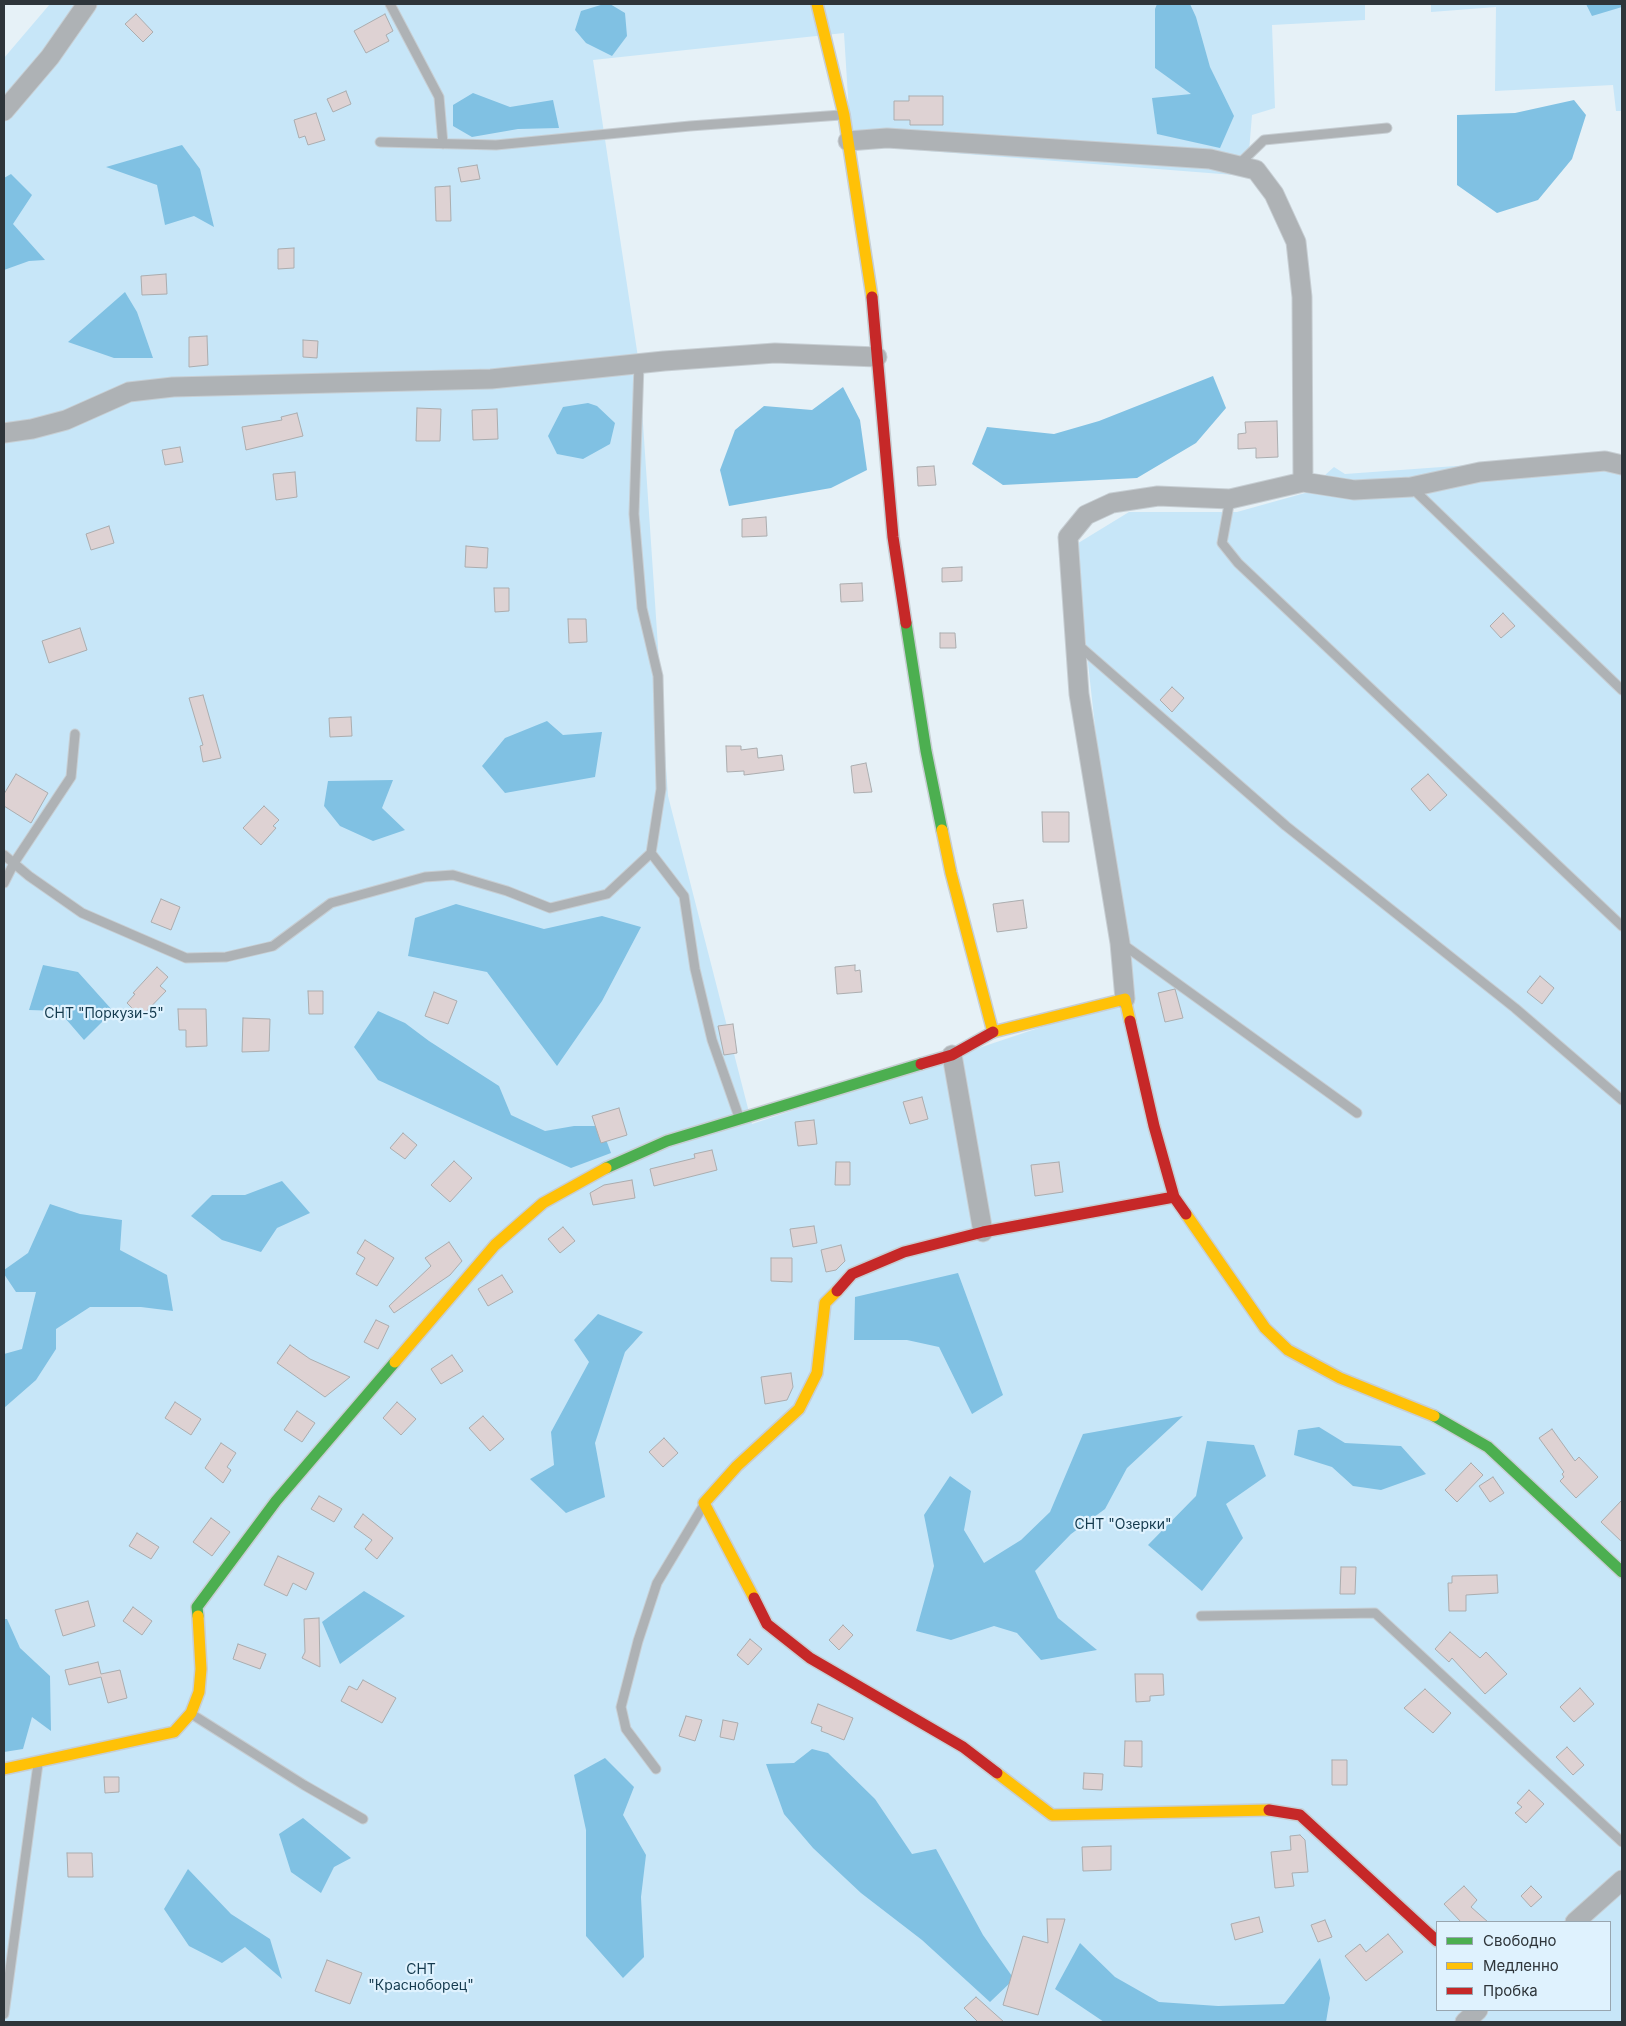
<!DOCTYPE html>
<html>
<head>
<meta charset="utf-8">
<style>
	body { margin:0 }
	#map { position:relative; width:1626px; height:2026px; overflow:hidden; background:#e6f1f7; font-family:Inter,sans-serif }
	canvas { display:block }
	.frame { position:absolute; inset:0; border:5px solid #2e353a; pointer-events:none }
	.legend { position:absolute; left:1436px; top:1921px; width:175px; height:90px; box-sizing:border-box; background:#dff2fe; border:1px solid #98a6b0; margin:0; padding:6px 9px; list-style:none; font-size:15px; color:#2e353a }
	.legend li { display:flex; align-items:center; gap:10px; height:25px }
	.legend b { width:25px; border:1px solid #98a6b0 }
</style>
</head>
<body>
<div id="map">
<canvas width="1626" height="2026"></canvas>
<div class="frame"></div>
<ul class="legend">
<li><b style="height:6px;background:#4caf50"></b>Свободно</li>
<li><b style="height:6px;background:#ffc107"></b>Медленно</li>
<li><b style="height:6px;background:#c62828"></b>Пробка</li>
</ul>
</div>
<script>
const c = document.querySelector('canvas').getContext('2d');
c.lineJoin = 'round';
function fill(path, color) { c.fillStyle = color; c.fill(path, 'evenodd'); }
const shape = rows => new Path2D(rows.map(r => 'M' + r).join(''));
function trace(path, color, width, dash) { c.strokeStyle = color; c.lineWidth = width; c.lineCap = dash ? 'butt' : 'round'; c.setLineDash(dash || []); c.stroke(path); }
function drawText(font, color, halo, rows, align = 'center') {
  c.font = font + ' Inter,sans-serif'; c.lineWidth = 4.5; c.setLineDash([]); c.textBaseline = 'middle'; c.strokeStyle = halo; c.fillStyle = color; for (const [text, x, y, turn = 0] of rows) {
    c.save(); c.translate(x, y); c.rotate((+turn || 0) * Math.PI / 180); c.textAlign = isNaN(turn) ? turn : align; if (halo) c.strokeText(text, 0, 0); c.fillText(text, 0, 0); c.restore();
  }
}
fill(shape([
	[50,4,1365,4,1365,20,1272,25,1275,108,1252,115,1247,176,851,145,844,33,593,60,639,364,668,796,752,1124,1125,999,1075,545,1129,512,1237,512,1305,493,1334,467,1345,474,1622,454,1622,2022,4,2022,4,58],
	[1437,1922,1610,1922,1610,2010,1437,2010],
	[1431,4,1622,4,1622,111,1616,111,1613,85,1495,91,1496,7,1431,12]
]), '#c7e6f8');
fill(shape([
	[604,4,610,4,625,13,627,36,612,56,586,43,575,30,581,11],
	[1157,4,1190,4,1196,17,1210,67,1234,116,1220,148,1157,134,1152,98,1191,94,1155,68,1155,9],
	[1586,4,1622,4,1622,7,1592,16],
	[473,93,510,107,553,100,559,128,518,129,472,137,453,126,453,105],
	[1574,100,1586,115,1572,159,1538,200,1497,213,1457,185,1457,115,1515,113],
	[182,145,200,169,214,227,194,216,165,225,157,185,106,167],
	[11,174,32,195,13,224,45,260,29,261,4,270,4,178],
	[125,292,137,312,153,358,114,358,68,342],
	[1213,376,1226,408,1196,443,1137,478,1003,485,972,464,987,427,1054,434,1099,421],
	[843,387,860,420,867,470,831,488,729,506,720,470,735,430,764,406,812,410],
	[588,403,597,406,615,423,610,444,583,459,557,454,548,436,563,407],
	[547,721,563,735,602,732,595,777,505,793,482,766,505,738],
	[393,780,382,808,405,830,373,841,340,826,324,806,328,781],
	[456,904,544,929,602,916,641,927,602,1001,557,1066,487,972,408,956,415,918],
	[43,965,78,972,113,1011,84,1040,59,1011,29,1010],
	[378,1011,405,1023,429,1041,499,1086,511,1115,545,1131,574,1126,601,1126,611,1153,571,1168,378,1080,354,1047],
	[282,1181,310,1213,277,1228,261,1252,222,1240,191,1216,212,1195,245,1195],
	[50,1204,80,1214,122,1220,120,1250,167,1275,173,1311,141,1307,90,1307,56,1329,56,1349,36,1380,4,1408,4,1354,22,1349,36,1292,16,1292,4,1274,4,1270,28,1253],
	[958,1273,1003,1395,972,1414,939,1347,907,1340,854,1340,855,1297],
	[598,1314,643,1332,625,1352,595,1443,605,1497,566,1513,530,1479,554,1465,551,1432,589,1362,574,1340],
	[1183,1416,1127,1468,1105,1509,1071,1534,1035,1571,1058,1618,1097,1650,1041,1660,1017,1633,994,1626,951,1640,916,1631,934,1566,924,1515,950,1476,971,1491,964,1530,984,1563,1021,1540,1050,1512,1083,1434],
	[1319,1427,1345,1443,1401,1446,1426,1474,1381,1490,1353,1486,1332,1467,1294,1455,1298,1430],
	[1207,1441,1254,1445,1266,1476,1226,1504,1243,1538,1202,1591,1148,1545,1196,1496],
	[364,1591,405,1616,340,1664,322,1622],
	[4,1619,7,1619,20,1648,50,1676,51,1731,32,1717,23,1749,4,1752],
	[812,1749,828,1753,875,1799,912,1854,936,1849,983,1935,1014,1979,990,2002,922,1940,861,1893,813,1848,784,1814,766,1764,794,1763],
	[605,1758,634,1787,623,1815,646,1855,641,1897,644,1957,623,1978,586,1936,586,1830,574,1775],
	[303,1818,351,1858,334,1867,321,1893,291,1872,279,1834],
	[188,1869,231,1914,270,1939,282,1979,245,1947,222,1963,189,1946,164,1909],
	[1080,1943,1115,1977,1159,2002,1218,2006,1284,2004,1320,1958,1330,1998,1326,2022,1104,2022,1055,1989]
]), '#80c1e3');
const building = shape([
	[136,14,153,32,143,42,125,24,136,14],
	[385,14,393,31,386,35,389,41,366,53,354,31,385,14],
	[346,91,351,104,333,112,327,99,346,91],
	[909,96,943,96,943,125,910,125,910,120,894,120,894,101,909,101,909,96],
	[316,113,325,140,308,145,305,136,299,138,294,120,316,113],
	[477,165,480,179,461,182,458,168,477,165],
	[450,186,451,221,436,221,435,187,450,186],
	[294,248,294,268,278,269,278,249,294,248],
	[166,274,167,294,142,295,141,276,166,274],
	[207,336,208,365,189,367,189,337,207,336],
	[303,340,318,341,317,358,303,357,303,340],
	[417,408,441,409,440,441,416,441,417,408],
	[497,409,498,439,473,440,472,410,497,409],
	[297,413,303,436,246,450,242,427,282,420,281,417,297,413],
	[1277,421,1278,457,1256,458,1256,448,1238,449,1238,434,1246,433,1245,422,1277,421],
	[180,447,183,462,165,465,162,450,180,447],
	[934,466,936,485,918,486,917,467,934,466],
	[295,472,297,497,276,500,273,474,295,472],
	[766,517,767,536,742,537,742,519,766,517],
	[109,526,114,543,91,550,86,534,109,526],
	[466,546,488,548,487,568,465,567,466,546],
	[962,567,962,581,942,582,942,568,962,567],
	[862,583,863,601,841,602,840,584,862,583],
	[494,588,509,588,509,611,495,612,494,588],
	[1503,613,1515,626,1501,638,1490,626,1503,613],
	[568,619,586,619,587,642,569,643,568,619],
	[80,628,87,650,49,663,42,641,80,628],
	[940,633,955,633,956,648,940,648,940,633],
	[1172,687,1184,698,1172,712,1160,700,1172,687],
	[203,695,221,758,203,762,200,746,203,745,189,698,203,695],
	[351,717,352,736,330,737,329,718,351,717],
	[726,746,741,746,741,750,757,748,758,758,782,755,784,770,744,775,744,771,727,772,726,746],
	[866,763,872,792,854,793,851,766,866,763],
	[16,774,48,793,31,823,4,806,4,794,16,774],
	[1428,774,1447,795,1430,811,1411,789,1428,774],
	[264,806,279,820,273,826,276,828,261,845,243,828,264,806],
	[1042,812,1069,812,1069,842,1043,842,1042,812],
	[161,899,180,907,171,930,151,922,161,899],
	[1023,900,1027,928,997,932,993,904,1023,900],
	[855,965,855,971,860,970,862,992,837,994,835,967,855,965],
	[157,967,168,977,160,986,166,991,141,1017,127,1003,135,994,133,993,157,967],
	[1540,976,1554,988,1542,1004,1527,992,1540,976],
	[1175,989,1183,1018,1165,1022,1158,993,1175,989],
	[308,991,323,991,323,1014,309,1014,308,991],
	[434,992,457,1001,448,1024,425,1016,434,992],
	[178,1009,206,1009,207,1046,186,1047,186,1030,179,1030,178,1009],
	[243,1018,270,1019,269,1051,242,1052,243,1018],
	[733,1024,737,1053,724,1055,718,1026,733,1024],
	[922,1097,928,1119,910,1124,903,1102,922,1097],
	[619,1108,627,1135,601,1143,592,1116,619,1108],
	[814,1120,817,1144,798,1146,795,1122,814,1120],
	[403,1133,417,1145,405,1159,390,1148,403,1133],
	[712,1150,717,1170,654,1186,650,1169,695,1158,694,1154,712,1150],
	[454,1161,472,1178,450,1202,431,1185,454,1161],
	[836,1162,850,1162,850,1185,835,1185,836,1162],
	[1059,1162,1063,1192,1035,1196,1031,1165,1059,1162],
	[632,1180,635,1198,593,1205,590,1193,604,1185,632,1180],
	[814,1226,817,1243,793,1247,790,1229,814,1226],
	[563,1227,575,1241,560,1253,548,1239,563,1227],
	[365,1240,394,1258,377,1286,356,1274,365,1258,357,1253,365,1240],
	[449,1242,462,1261,450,1275,394,1313,389,1306,431,1266,425,1258,449,1242],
	[841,1245,845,1261,836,1270,826,1272,821,1250,841,1245],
	[771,1258,792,1258,792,1282,771,1281,771,1258],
	[502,1275,513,1292,488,1306,478,1289,502,1275],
	[376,1320,389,1326,378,1349,364,1342,376,1320],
	[290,1345,310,1359,350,1377,325,1397,277,1363,290,1345],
	[452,1355,463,1371,441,1384,431,1369,452,1355],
	[791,1373,793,1387,787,1400,765,1404,761,1377,791,1373],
	[175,1402,201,1419,191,1435,165,1418,175,1402],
	[397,1402,416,1419,401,1435,383,1418,397,1402],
	[297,1411,315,1423,302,1442,284,1430,297,1411],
	[483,1416,504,1439,490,1451,469,1428,483,1416],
	[1552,1429,1575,1461,1579,1457,1598,1477,1576,1498,1560,1481,1564,1477,1562,1474,1564,1472,1539,1438,1552,1429],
	[664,1438,678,1453,663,1467,649,1452,664,1438],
	[221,1443,236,1453,227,1467,231,1470,223,1483,205,1468,221,1443],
	[1471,1463,1483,1475,1457,1502,1445,1490,1471,1463],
	[1493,1477,1504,1493,1490,1502,1479,1486,1493,1477],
	[319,1496,342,1509,334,1522,311,1509,319,1496],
	[1622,1500,1622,1542,1601,1522,1622,1500],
	[363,1514,393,1538,377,1559,365,1549,372,1540,354,1527,363,1514],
	[211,1518,230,1532,212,1556,193,1542,211,1518],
	[137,1533,159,1547,151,1559,129,1546,137,1533],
	[278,1556,314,1573,306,1590,293,1583,287,1596,264,1585,278,1556],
	[1341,1567,1356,1567,1355,1594,1340,1594,1341,1567],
	[1497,1575,1498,1593,1466,1595,1466,1611,1449,1611,1448,1583,1452,1583,1452,1576,1497,1575],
	[88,1601,95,1626,63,1636,55,1610,88,1601],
	[133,1607,152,1621,142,1635,123,1621,133,1607],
	[319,1618,320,1667,302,1658,305,1652,304,1619,319,1618],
	[843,1625,853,1635,839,1650,829,1640,843,1625],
	[1450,1632,1480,1658,1486,1652,1507,1674,1485,1694,1452,1658,1449,1662,1435,1649,1450,1632],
	[750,1639,762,1649,748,1665,737,1655,750,1639],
	[238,1644,266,1654,260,1669,233,1659,238,1644],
	[98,1662,101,1674,120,1670,127,1698,108,1703,101,1677,69,1685,65,1670,98,1662],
	[1135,1674,1163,1674,1164,1695,1150,1696,1150,1701,1136,1702,1135,1674],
	[363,1680,396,1698,382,1723,341,1701,349,1686,357,1690,363,1680],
	[1580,1688,1594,1704,1574,1722,1560,1707,1580,1688],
	[1425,1689,1451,1713,1433,1733,1404,1708,1425,1689],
	[818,1704,853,1718,844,1740,821,1731,822,1727,811,1723,818,1704],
	[686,1716,702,1720,695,1741,679,1736,686,1716],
	[723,1720,738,1723,734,1740,720,1737,723,1720],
	[1125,1741,1142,1741,1142,1767,1124,1766,1125,1741],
	[1567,1747,1584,1765,1573,1775,1556,1757,1567,1747],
	[1332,1760,1347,1760,1347,1785,1332,1785,1332,1760],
	[1084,1773,1103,1774,1102,1790,1083,1789,1084,1773],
	[104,1777,119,1777,119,1792,105,1793,104,1777],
	[1529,1790,1544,1804,1526,1823,1515,1813,1522,1807,1517,1803,1529,1790],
	[1300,1835,1305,1840,1308,1872,1292,1873,1294,1886,1275,1888,1271,1852,1291,1850,1290,1836,1300,1835],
	[1111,1846,1111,1870,1083,1871,1082,1847,1111,1846],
	[67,1853,92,1853,93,1877,68,1877,67,1853],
	[1464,1886,1477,1900,1471,1907,1488,1922,1461,1922,1444,1904,1464,1886],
	[1531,1886,1542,1897,1531,1907,1521,1896,1531,1886],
	[1259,1917,1263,1932,1235,1940,1231,1924,1259,1917],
	[1047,1919,1065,1919,1038,2015,1003,2005,1023,1936,1048,1943,1047,1919],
	[1325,1920,1332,1937,1318,1942,1311,1925,1325,1920],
	[1388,1934,1403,1952,1366,1981,1345,1956,1360,1944,1366,1952,1388,1934],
	[327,1960,362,1973,350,2004,315,1991,327,1960],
	[976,1997,1004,2022,978,2022,964,2008,976,1997]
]);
fill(building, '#ded2d3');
trace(building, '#abadaf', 1);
const lane = shape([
	[390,4,439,97,443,144],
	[380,142,496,145,690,126,841,115],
	[1238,165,1264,140,1387,128],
	[639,364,634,514,642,608,658,676,661,789,651,853,684,896,695,969,712,1040,739,1117],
	[1411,487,1622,690],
	[1230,499,1222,543,1238,563,1622,926],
	[1077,644,1286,826,1515,1008,1622,1100],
	[4,855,29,876,82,913,186,958,226,957,273,946,331,903,425,877,453,875,507,891,550,908,607,894,651,853],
	[4,883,14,863,71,777,75,734],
	[1121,943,1357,1113],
	[1201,1616,1375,1613,1622,1842],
	[193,1715,304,1785,363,1819],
	[656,1769,626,1729,621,1707,638,1641,657,1583,702,1508],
	[4,2014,38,1764]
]);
const street = shape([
	[4,111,50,57,87,4],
	[848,141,887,138,1210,159,1256,170,1274,194,1296,242,1302,297,1303,482],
	[4,433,32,429,66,420,129,392,173,387,491,379,664,361,775,353,877,357],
	[1125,999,1120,943,1079,694,1068,537,1086,515,1112,503,1158,496,1230,499,1303,482,1354,490,1411,487,1480,472,1605,461,1622,465],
	[952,1055,983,1232],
	[1575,1922,1622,1880],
	[1465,2022,1478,2010]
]);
const fast = shape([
	[906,623,926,751,942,830],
	[606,1168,667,1141,921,1064],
	[1434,1416,1488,1447,1622,1572],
	[198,1616,197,1607,276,1501,395,1362]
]);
const slow = shape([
	[817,4,844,115,872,297],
	[942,830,951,873,993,1032,1125,999,1130,1021],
	[1186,1214,1265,1328,1288,1350,1340,1378,1434,1416],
	[395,1362,495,1245,543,1203,606,1168],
	[754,1598,704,1503,737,1466,799,1409,817,1373,825,1303,837,1291],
	[4,1769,174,1732,191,1713,199,1692,201,1669,198,1616],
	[997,1773,1052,1815,1269,1810]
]);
const jam = shape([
	[872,297,893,537,906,623],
	[1130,1021,1154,1126,1174,1197,1186,1214],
	[921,1064,952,1055,993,1032],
	[837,1291,852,1274,904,1252,983,1232,1174,1197],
	[754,1598,767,1624,810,1658,963,1747,997,1773],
	[1269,1810,1300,1815,1437,1941]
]);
trace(lane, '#c7ced3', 11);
trace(street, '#c7ced3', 21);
trace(fast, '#c7ced3', 14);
trace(slow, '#c7ced3', 14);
trace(jam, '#c7ced3', 14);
trace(lane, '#aeb2b5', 9);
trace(street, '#aeb2b5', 19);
trace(fast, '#4caf50', 11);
trace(slow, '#ffc107', 11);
trace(jam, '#c62828', 11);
drawText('14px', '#143a4e', '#dff2fe', [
	["СНТ \"Поркузи-5\"",104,1014],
	["СНТ \"Озерки\"",1123,1525],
	["СНТ",421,1970],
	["\"Красноборец\"",421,1986]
]);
</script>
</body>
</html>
